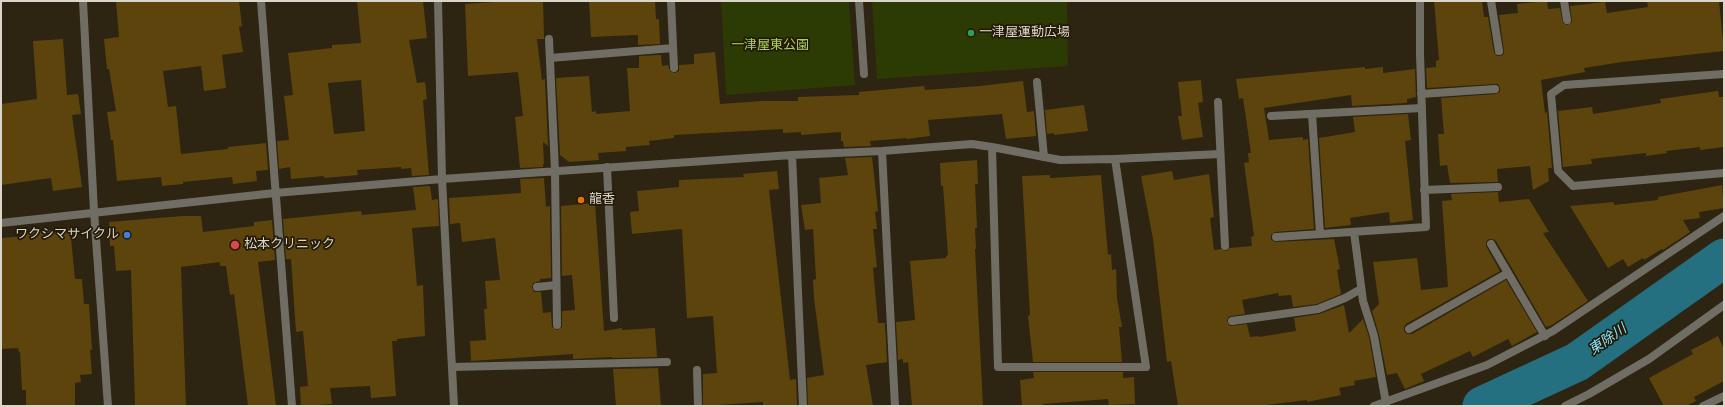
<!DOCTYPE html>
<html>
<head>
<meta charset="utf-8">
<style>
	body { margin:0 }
	#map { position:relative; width:1725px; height:407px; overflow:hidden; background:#2d2412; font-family:"Sofia Sans Condensed",sans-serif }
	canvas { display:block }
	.frame { position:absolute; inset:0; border:2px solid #dbd6ca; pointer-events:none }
</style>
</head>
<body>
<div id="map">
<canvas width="1725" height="407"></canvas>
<div class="frame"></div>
</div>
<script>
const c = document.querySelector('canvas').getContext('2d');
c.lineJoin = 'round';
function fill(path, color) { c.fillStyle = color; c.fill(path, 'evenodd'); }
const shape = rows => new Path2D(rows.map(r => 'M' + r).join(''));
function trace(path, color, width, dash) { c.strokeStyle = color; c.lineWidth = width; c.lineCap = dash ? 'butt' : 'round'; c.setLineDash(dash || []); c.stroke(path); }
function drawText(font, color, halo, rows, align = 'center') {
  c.font = font + ' "Sofia Sans Condensed","Noto Sans JP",sans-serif'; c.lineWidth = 3.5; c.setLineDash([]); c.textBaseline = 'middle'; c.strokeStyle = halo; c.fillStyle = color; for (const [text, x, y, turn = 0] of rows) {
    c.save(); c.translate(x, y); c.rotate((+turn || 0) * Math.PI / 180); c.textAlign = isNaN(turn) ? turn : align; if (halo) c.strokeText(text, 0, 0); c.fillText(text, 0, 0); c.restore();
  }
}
fill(shape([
	[721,1,849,1,855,85,726,95],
	[872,1,1067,1,1068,66,877,79]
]), '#2c3a04');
trace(shape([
	[1482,406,1577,362,1724,258]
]), '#257080', 39);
fill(shape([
	[116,1,239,1,242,26,239,27,243,52,222,55,226,88,204,91,201,66,163,71,168,107,176,106,181,154,228,149,228,147,266,143,268,170,256,171,257,181,233,184,232,177,183,182,183,184,162,186,161,177,117,181,113,140,111,140,107,112,116,111,109,69,107,69,104,39,119,37],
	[357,1,423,1,427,38,409,40,417,83,425,82,427,99,423,100,429,175,412,176,411,168,401,169,401,167,357,170,358,175,324,178,324,176,291,179,290,167,279,169,277,141,289,140,284,96,293,95,288,53,332,48,332,45,361,43],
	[361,80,365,131,334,134,328,83],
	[509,1,543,1,544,36,544,39,537,39,542,80,545,79,548,146,543,142,544,164,543,164,543,167,520,168,515,117,523,116,518,72,468,76,465,4],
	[589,1,655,1,656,19,659,19,660,44,638,45,638,35,591,37],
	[1434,1,1482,1,1484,17,1488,17,1494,52,1497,56,1499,56,1503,55,1504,51,1499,15,1518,13,1517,4,1547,1,1548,9,1560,8,1563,23,1567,25,1572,22,1570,6,1605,2,1607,13,1648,7,1647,1,1719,1,1724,51,1622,62,1584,68,1585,72,1541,80,1545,113,1547,112,1552,168,1548,168,1549,181,1533,190,1530,166,1497,169,1498,182,1450,183,1447,165,1440,166,1438,134,1444,134,1441,98,1495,94,1500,92,1500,88,1498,84,1495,84,1427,88,1426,68,1436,67,1436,61,1439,60],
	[63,39,67,95,78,94,81,114,72,115,82,187,53,191,51,178,1,185,1,104,37,99,33,41],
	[715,52,720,104,762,101,798,101,798,97,859,95,859,92,924,86,925,90,980,86,1023,81,1027,112,1034,111,1036,136,1006,139,1002,114,928,120,930,136,907,139,906,138,870,141,871,146,844,147,843,141,841,141,841,132,801,135,801,132,783,133,783,129,674,135,674,138,649,141,650,145,626,147,626,151,598,153,599,160,569,162,560,155,556,78,589,76,592,112,596,111,596,114,630,111,627,68,639,68,639,56,661,55,662,66,668,65,670,71,675,73,679,71,679,65,694,64,694,54],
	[1365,67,1365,69,1383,67,1383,73,1415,69,1416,97,1407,99,1407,103,1352,106,1351,95,1264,108,1269,140,1303,137,1303,140,1308,139,1314,229,1275,232,1271,235,1271,240,1276,242,1334,239,1340,269,1337,270,1341,294,1317,304,1293,307,1291,295,1279,296,1278,293,1242,300,1245,314,1231,316,1228,317,1227,321,1230,326,1247,324,1250,337,1259,336,1259,337,1296,331,1294,318,1319,314,1344,305,1349,333,1363,319,1369,337,1376,377,1354,381,1355,385,1339,388,1341,395,1307,402,1307,400,1258,406,1178,406,1171,361,1167,362,1165,345,1153,239,1141,176,1172,171,1174,180,1209,174,1214,217,1210,218,1214,250,1221,249,1226,251,1230,248,1252,246,1251,237,1254,236,1244,163,1249,162,1248,153,1251,153,1243,98,1239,99,1236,79],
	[1201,80,1203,102,1198,103,1203,137,1182,140,1178,116,1182,116,1178,82],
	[1718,91,1719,97,1724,97,1724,147,1700,150,1700,147,1666,151,1667,153,1646,156,1646,153,1591,159,1592,164,1563,167,1558,111,1592,107,1593,114,1661,103,1660,99],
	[1084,105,1088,131,1054,135,1054,133,1047,134,1045,110],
	[1408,114,1411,140,1405,141,1413,220,1390,223,1389,212,1350,218,1351,225,1325,228,1319,138,1355,132,1353,117],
	[872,157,878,211,875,212,877,229,873,229,877,267,873,268,878,323,885,323,887,362,866,365,873,406,808,406,807,378,824,375,814,298,813,280,816,279,813,229,805,230,801,205,821,203,819,178,848,175,845,158],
	[977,160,978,184,975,184,977,228,975,228,976,249,975,249,983,406,912,406,908,362,903,363,903,359,898,360,896,322,915,320,910,261,946,258,946,256,948,255,943,186,941,186,940,163],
	[777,171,779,189,769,190,790,380,796,379,797,406,763,406,763,402,703,406,703,374,717,373,713,316,687,318,682,229,632,234,630,212,639,211,637,191,679,187,679,180,744,177,743,174],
	[1050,175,1050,178,1101,175,1108,255,1111,254,1112,270,1116,269,1117,298,1122,327,1119,327,1122,362,1033,362,1028,316,1030,315,1022,176],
	[544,178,546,207,550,206,551,278,540,279,540,281,533,283,532,287,534,292,541,292,543,313,551,312,552,327,557,330,562,327,562,311,575,310,572,275,562,276,561,206,595,203,604,331,622,328,622,330,655,328,657,357,612,358,612,357,573,359,573,354,471,361,470,341,486,340,484,309,487,309,485,281,500,280,495,238,462,242,460,223,450,224,449,198,521,193,520,179],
	[1722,185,1724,208,1699,212,1700,218,1683,220,1690,232,1663,250,1662,249,1644,260,1643,258,1628,267,1623,259,1608,268,1570,206,1614,202,1614,205,1658,200,1658,197],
	[430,186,432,200,438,199,439,226,412,228,417,286,423,285,425,336,397,339,397,341,392,341,396,396,371,398,370,386,330,388,332,404,301,406,300,387,308,386,303,331,296,332,291,259,286,259,283,219,361,211,362,215,416,210,413,187],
	[1498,192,1499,202,1529,199,1549,232,1543,233,1588,301,1552,325,1546,327,1496,241,1493,239,1489,239,1486,242,1486,246,1500,271,1406,324,1404,327,1404,331,1407,334,1412,334,1506,280,1537,332,1512,346,1508,339,1473,357,1470,351,1421,374,1424,381,1405,389,1397,373,1387,375,1379,335,1372,311,1379,304,1373,262,1417,258,1421,290,1448,287,1442,201,1452,200,1451,194],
	[183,216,201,216,203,232,254,226,254,222,272,220,275,260,258,262,276,406,248,406,234,294,230,295,226,266,220,266,220,262,181,267,186,406,135,406,131,270,116,271,114,246,110,246,109,222],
	[70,228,75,279,82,279,84,304,89,304,92,350,90,350,92,374,80,375,81,382,75,383,75,406,26,406,26,390,22,390,20,352,19,352,18,348,1,349,1,238,26,236,26,232],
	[1718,336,1724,349,1724,381,1694,397,1696,401,1686,406,1664,406,1649,378,1693,354,1691,350],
	[658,368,661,406,616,406,613,369],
	[1033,372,1123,372,1123,378,1134,377,1135,404,1109,405,1108,399,1043,404,1043,406,1022,406,1020,380,1034,378]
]), '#5c440c');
trace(shape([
	[671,1,674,68],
	[550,58,673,48],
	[1724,74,1564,85,1551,94,1558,171,1573,186,1724,173],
	[1037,82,1044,157],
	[1218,102,1225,246],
	[1115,159,1220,154],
	[1232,321,1318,309,1345,298,1361,289]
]), '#706e64', 8);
trace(shape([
	[83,1,94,211,108,406],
	[261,1,292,406],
	[438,1,442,179,454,406],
	[859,1,864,74],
	[1491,1,1499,51],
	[1564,1,1567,20],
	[549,39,555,171,557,325],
	[1421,94,1495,89],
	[1312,114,1320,234],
	[1271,116,1422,108],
	[882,151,895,406],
	[792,155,803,406],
	[607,167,614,318],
	[1424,190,1498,187],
	[1,223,275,193,442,179,792,155,882,151,972,144,992,147,1060,160,1115,159,1146,367,998,367,992,147],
	[1354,232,1363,301,1374,336,1386,403],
	[1276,237,1426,227,1420,55,1420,1],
	[1491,244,1545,336],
	[537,287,556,285],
	[1409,329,1508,273],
	[452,367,667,362],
	[697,370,698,406],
	[1374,406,1487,365,1553,331,1724,216],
	[1565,406,1589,394,1649,359,1724,305],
	[1703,406,1724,396]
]), '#706e64', 8);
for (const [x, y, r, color] of [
	[971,33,4,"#2e9e5b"],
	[581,200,4,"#e8710a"],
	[127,235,4,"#3f7fe0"],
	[235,245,5,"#e0444e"]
]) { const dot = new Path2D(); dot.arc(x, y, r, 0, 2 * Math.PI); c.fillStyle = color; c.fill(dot); trace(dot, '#231a08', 1.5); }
drawText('13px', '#dbd6ca', '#231a08', [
	["一津屋運動広場",979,33],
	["龍香",589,200],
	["ワクシマサイクル",119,235,"right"],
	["松本クリニック",244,245]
], 'left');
drawText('13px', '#add357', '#231a08', [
	["一津屋東公園",770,46]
]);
drawText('italic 14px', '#86e4fa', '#231a08', [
	["東除川",1608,340,-35]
]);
</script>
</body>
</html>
